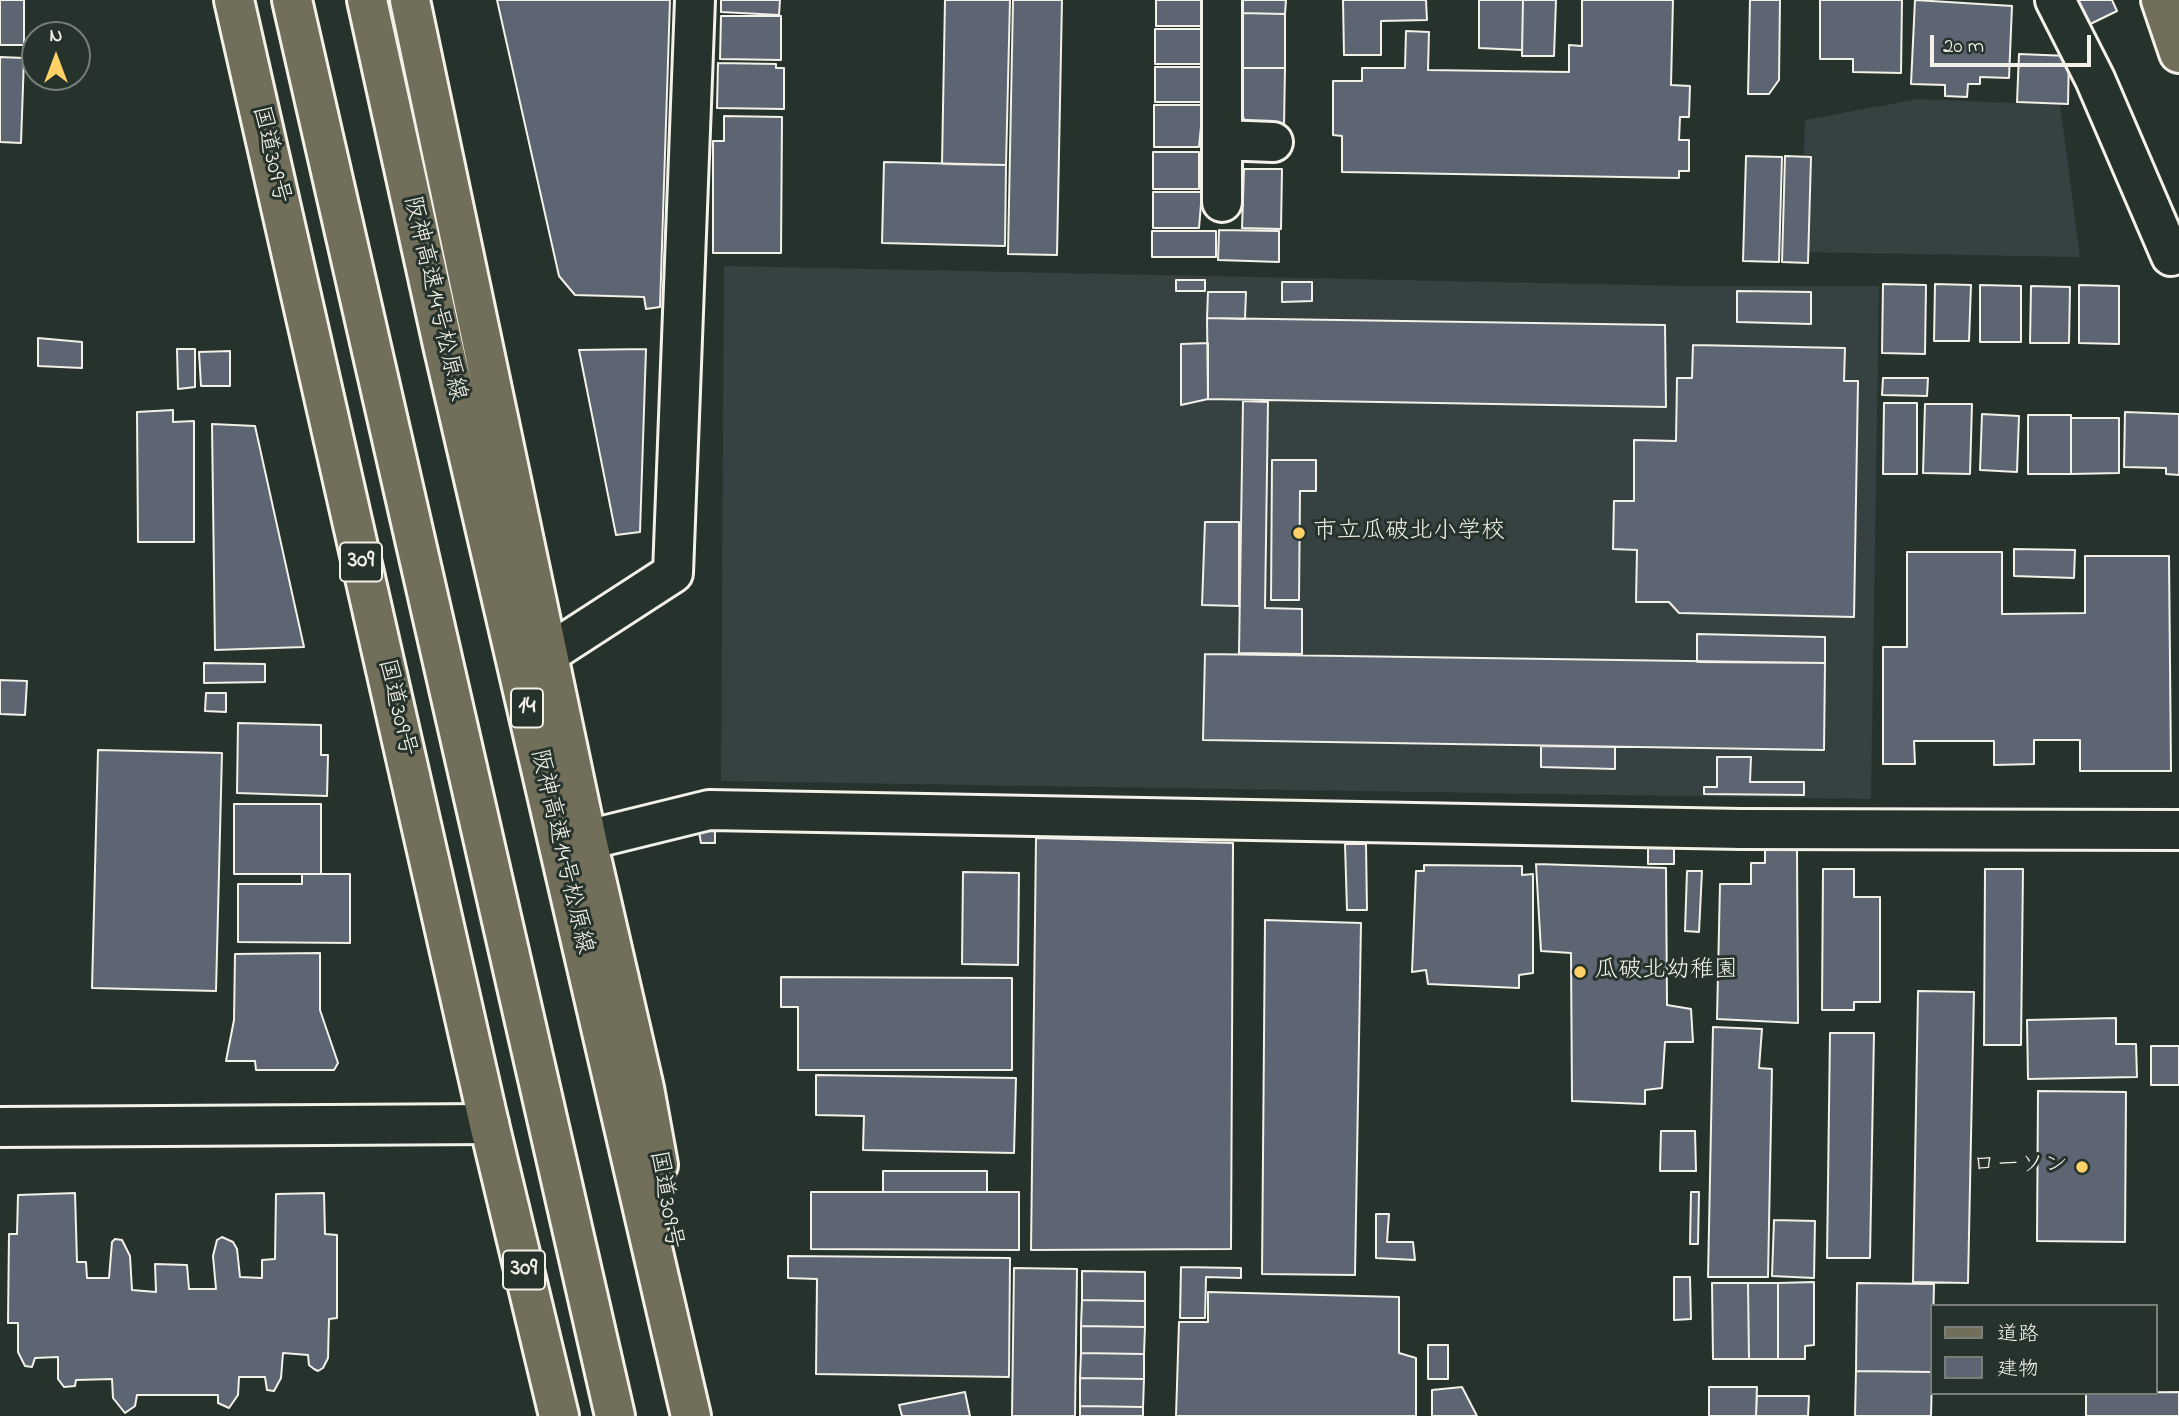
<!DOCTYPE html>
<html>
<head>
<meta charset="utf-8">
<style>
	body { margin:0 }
	#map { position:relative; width:2179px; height:1416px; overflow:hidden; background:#26332d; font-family:"Indie Flower","Klee One",sans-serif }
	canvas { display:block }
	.legend { position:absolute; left:1930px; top:1304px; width:228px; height:91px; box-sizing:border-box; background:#26332d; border:2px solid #787f78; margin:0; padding:9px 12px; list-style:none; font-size:21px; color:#f4f1e8 }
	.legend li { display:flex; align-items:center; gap:14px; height:35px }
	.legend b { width:35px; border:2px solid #787f78 }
	.north { position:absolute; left:21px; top:21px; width:70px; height:70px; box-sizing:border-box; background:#26332d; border:2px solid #787f78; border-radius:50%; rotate:0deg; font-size:19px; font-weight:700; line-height:28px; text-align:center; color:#f4f1e8 }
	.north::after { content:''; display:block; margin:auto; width:24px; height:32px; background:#ffd166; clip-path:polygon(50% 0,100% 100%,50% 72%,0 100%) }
	.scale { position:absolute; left:1930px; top:35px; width:161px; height:32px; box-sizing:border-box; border:4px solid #f4f1e8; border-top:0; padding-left:9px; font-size:21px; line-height:24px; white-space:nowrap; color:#f4f1e8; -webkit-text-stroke:5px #26332d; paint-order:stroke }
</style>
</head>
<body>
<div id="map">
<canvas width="2179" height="1416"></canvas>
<ul class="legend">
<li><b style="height:9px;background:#716e59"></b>道路</li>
<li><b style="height:19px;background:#5d6572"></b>建物</li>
</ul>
<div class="north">N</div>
<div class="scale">20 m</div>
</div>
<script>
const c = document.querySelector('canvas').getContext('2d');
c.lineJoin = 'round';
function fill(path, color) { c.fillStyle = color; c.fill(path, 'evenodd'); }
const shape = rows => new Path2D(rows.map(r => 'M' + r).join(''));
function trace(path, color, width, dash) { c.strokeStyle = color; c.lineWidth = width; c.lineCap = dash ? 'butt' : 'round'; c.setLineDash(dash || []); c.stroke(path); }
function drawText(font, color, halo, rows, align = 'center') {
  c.font = font + ' "Indie Flower","Klee One",sans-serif'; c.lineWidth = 6; c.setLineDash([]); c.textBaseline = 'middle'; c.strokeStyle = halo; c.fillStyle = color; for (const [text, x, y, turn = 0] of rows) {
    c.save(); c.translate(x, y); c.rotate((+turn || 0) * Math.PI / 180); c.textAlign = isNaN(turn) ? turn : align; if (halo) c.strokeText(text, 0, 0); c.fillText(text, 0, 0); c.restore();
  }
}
fill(shape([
	[1918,99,2060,105,2080,257,1801,252,1805,120],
	[724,266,1686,286,1879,286,1871,799,721,781]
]), '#364242');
const building = shape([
	[0,0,24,0,24,45,0,45,0,0],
	[497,0,670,0,660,307,646,309,644,297,575,295,559,276,497,0],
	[721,0,780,0,779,15,721,12,721,0],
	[945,0,1010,0,1006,165,942,164,945,0],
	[1013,0,1062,0,1057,255,1008,254,1013,0],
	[1156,0,1201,0,1201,26,1156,26,1156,0],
	[1240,0,1286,0,1285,14,1239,13,1240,0],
	[1343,0,1426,0,1427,20,1381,21,1381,55,1344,55,1343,0],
	[1479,0,1523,0,1522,50,1479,48,1479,0],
	[1523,0,1556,0,1554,56,1522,56,1523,0],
	[1582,0,1673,0,1671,85,1690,86,1689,117,1680,117,1679,140,1689,140,1689,171,1679,171,1679,178,1342,172,1342,136,1333,135,1333,81,1362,81,1362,68,1405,68,1406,31,1429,32,1428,70,1569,72,1569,45,1582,46,1582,0],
	[1750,0,1780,0,1779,80,1769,94,1748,94,1750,0],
	[1820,0,1902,0,1901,73,1853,72,1853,59,1820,59,1820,0],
	[1915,0,2012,6,2009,78,1980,77,1980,84,1968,84,1967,97,1945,96,1945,85,1911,84,1915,0],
	[2064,0,2112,0,2117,11,2078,30,2064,0],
	[1239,13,1285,14,1285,68,1239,68,1239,13],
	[721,16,781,16,781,60,720,59,721,16],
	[1155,29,1205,29,1203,64,1155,64,1155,29],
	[2019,54,2069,56,2068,104,2017,102,2019,54],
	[0,57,24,58,21,143,0,142,0,57],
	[718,63,776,64,776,68,784,68,784,109,717,108,718,63],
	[1155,67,1202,67,1202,102,1155,102,1155,67],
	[1239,68,1285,68,1284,127,1248,127,1238,107,1239,68],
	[1154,105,1203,105,1199,147,1154,147,1154,105],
	[724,116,782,117,781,253,713,253,713,141,724,141,724,116],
	[1153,152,1199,152,1199,189,1153,189,1153,152],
	[1746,156,1782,157,1779,262,1743,261,1746,156],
	[1785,156,1811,157,1808,263,1782,262,1785,156],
	[884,162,1006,165,1005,246,882,243,884,162],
	[1244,169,1282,169,1281,229,1242,228,1244,169],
	[1153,192,1202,192,1199,228,1153,228,1153,192],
	[1219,230,1279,231,1279,262,1218,260,1219,230],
	[1152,231,1216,231,1216,257,1152,257,1152,231],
	[1176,280,1205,280,1205,291,1176,291,1176,280],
	[1282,282,1312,282,1312,301,1282,302,1282,282],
	[1883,284,1926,285,1925,354,1882,353,1883,284],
	[1935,284,1971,285,1969,341,1934,341,1935,284],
	[1980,285,2021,286,2021,342,1980,342,1980,285],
	[2079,285,2119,286,2119,344,2079,343,2079,285],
	[2031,286,2070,287,2069,343,2030,343,2031,286],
	[1737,291,1811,292,1811,324,1737,322,1737,291],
	[1208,292,1246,292,1245,319,1207,318,1208,292],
	[1207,318,1665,325,1666,407,1208,399,1207,318],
	[38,338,82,342,82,368,38,366,38,338],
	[1208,343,1208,399,1181,405,1181,344,1208,343],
	[1693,345,1845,348,1844,381,1858,381,1854,617,1679,613,1669,602,1636,602,1637,550,1613,549,1614,501,1634,501,1634,440,1676,441,1677,378,1692,378,1693,345],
	[177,349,195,349,195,387,178,389,177,349],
	[646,349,640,532,616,535,579,350,646,349],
	[230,351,230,386,201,386,199,352,230,351],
	[1883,378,1928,378,1927,396,1882,395,1883,378],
	[1243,401,1268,402,1265,608,1302,609,1302,654,1239,653,1243,401],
	[1884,403,1917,403,1917,474,1883,474,1884,403],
	[1925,404,1972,404,1970,474,1923,473,1925,404],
	[173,410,173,422,194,421,194,542,138,542,137,412,173,410],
	[2125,412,2179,414,2179,475,2166,474,2166,468,2124,467,2125,412],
	[1982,414,2019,416,2017,472,1980,470,1982,414],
	[2028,415,2071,415,2071,474,2028,474,2028,415],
	[2071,418,2119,418,2119,473,2071,474,2071,418],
	[212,424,255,426,304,647,215,650,212,424],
	[1272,460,1316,460,1316,491,1300,491,1299,600,1271,600,1272,460],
	[1205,522,1239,522,1239,606,1202,605,1205,522],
	[2014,549,2075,550,2074,578,2014,576,2014,549],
	[1907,552,2002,552,2002,614,2085,613,2085,556,2169,556,2171,771,2080,771,2080,740,2034,740,2034,764,1994,765,1994,741,1914,741,1915,764,1883,764,1883,647,1907,647,1907,552],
	[1697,634,1825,637,1825,663,1697,662,1697,634],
	[1205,654,1825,663,1824,750,1203,740,1205,654],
	[204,663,265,664,265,682,204,683,204,663],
	[0,680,27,681,25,715,0,714,0,680],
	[206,693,226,693,226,712,205,711,206,693],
	[238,723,321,725,321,755,328,755,327,796,237,793,238,723],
	[1541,746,1615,747,1615,769,1541,767,1541,746],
	[98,750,222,753,216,991,92,988,98,750],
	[1717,757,1751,757,1750,782,1804,782,1804,795,1704,794,1704,787,1717,787,1717,757],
	[234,804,321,804,321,874,234,874,234,804],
	[715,829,715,843,701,843,699,832,715,829],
	[1036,838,1233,843,1231,1249,1031,1250,1036,838],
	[1345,844,1366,844,1367,910,1347,910,1345,844],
	[1674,847,1674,864,1648,864,1648,848,1674,847],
	[1765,849,1797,849,1798,1023,1717,1019,1720,884,1751,884,1751,863,1765,863,1765,849],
	[1536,864,1666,868,1667,1005,1691,1009,1693,1042,1665,1042,1662,1088,1645,1090,1645,1104,1572,1101,1571,953,1541,951,1536,864],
	[1424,865,1522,866,1522,875,1533,874,1533,973,1519,975,1519,988,1428,984,1426,970,1412,972,1416,871,1424,871,1424,865],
	[1823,869,1854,869,1854,897,1880,897,1880,1002,1854,1002,1854,1010,1822,1010,1823,869],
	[1985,869,2023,869,2021,1045,1984,1045,1985,869],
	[1687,871,1702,871,1699,932,1685,931,1687,871],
	[963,872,1019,873,1018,965,962,964,963,872],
	[302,874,350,874,350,943,238,942,238,884,302,884,302,874],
	[1265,920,1361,923,1355,1275,1262,1274,1265,920],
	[320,953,320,1010,338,1063,334,1070,256,1070,255,1061,226,1061,234,1020,235,954,320,953],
	[781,977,1012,978,1012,1070,798,1070,798,1007,781,1007,781,977],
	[1918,991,1974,992,1968,1283,1913,1282,1918,991],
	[2116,1018,2116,1044,2136,1044,2137,1077,2028,1079,2027,1020,2116,1018],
	[1713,1027,1762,1029,1759,1068,1772,1069,1768,1277,1708,1277,1713,1027],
	[1830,1033,1874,1033,1870,1258,1827,1258,1830,1033],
	[2151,1046,2179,1046,2179,1085,2151,1085,2151,1046],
	[816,1075,1016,1078,1014,1153,863,1150,864,1116,816,1115,816,1075],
	[2038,1091,2126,1092,2125,1242,2037,1241,2038,1091],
	[1661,1131,1695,1131,1696,1171,1660,1171,1661,1131],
	[883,1171,987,1171,987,1192,883,1192,883,1171],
	[811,1192,1019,1192,1019,1250,811,1249,811,1192],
	[1691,1192,1699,1192,1698,1244,1690,1244,1691,1192],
	[75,1193,77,1262,86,1262,87,1278,109,1278,112,1242,115,1239,122,1240,130,1256,132,1290,156,1292,155,1264,187,1265,189,1289,216,1289,213,1256,217,1240,222,1237,233,1242,237,1249,240,1277,262,1278,262,1260,275,1259,276,1194,324,1193,325,1234,337,1235,337,1318,329,1319,328,1358,323,1368,318,1371,314,1369,309,1365,308,1355,283,1353,281,1378,274,1391,267,1390,265,1377,239,1377,238,1395,229,1408,218,1403,218,1395,137,1395,135,1406,125,1413,113,1398,112,1379,76,1380,75,1386,64,1387,58,1379,58,1357,35,1358,32,1367,25,1366,18,1352,18,1323,8,1323,9,1234,17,1234,18,1195,75,1193],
	[1376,1214,1389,1214,1387,1242,1413,1242,1415,1260,1376,1258,1376,1214],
	[1774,1220,1815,1221,1814,1278,1772,1276,1774,1220],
	[788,1256,1010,1258,1009,1377,816,1374,817,1279,788,1278,788,1256],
	[1181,1267,1241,1268,1241,1278,1206,1277,1205,1318,1180,1318,1181,1267],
	[1014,1268,1077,1269,1075,1416,1012,1416,1014,1268],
	[1082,1271,1145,1272,1145,1301,1082,1300,1082,1271],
	[1674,1277,1690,1277,1691,1319,1674,1320,1674,1277],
	[1814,1282,1814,1345,1805,1346,1805,1359,1778,1359,1778,1283,1814,1282],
	[1712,1283,1748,1283,1749,1359,1713,1359,1712,1283],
	[1748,1283,1778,1283,1778,1359,1749,1359,1748,1283],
	[1857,1283,1934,1284,1932,1372,1856,1371,1857,1283],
	[1208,1292,1399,1297,1399,1353,1416,1358,1416,1416,1176,1416,1179,1322,1208,1322,1208,1292],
	[1082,1300,1145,1301,1145,1327,1081,1326,1082,1300],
	[1081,1326,1145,1327,1144,1354,1081,1353,1081,1326],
	[1428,1345,1448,1345,1448,1379,1428,1379,1428,1345],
	[1081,1353,1144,1354,1144,1379,1080,1378,1081,1353],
	[1856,1371,1932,1372,1931,1416,1855,1416,1856,1371],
	[1080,1378,1144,1379,1143,1407,1080,1406,1080,1378],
	[1462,1387,1477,1416,1432,1416,1432,1390,1462,1387],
	[1709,1387,1757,1387,1756,1416,1709,1416,1709,1387],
	[965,1392,970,1416,902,1416,899,1405,965,1392],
	[2179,1392,2179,1416,2086,1416,2086,1393,2179,1392],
	[1757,1396,1809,1396,1808,1416,1756,1416,1757,1396],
	[1080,1406,1143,1407,1143,1416,1080,1416,1080,1406]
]);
fill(building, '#5d6572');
trace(building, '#f4f1e8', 2);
const minor = shape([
	[2055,0,2095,79,2171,256],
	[1222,140,1273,142],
	[1222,202,1222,0],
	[548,654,673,573,695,0],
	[587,840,709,810,1741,829,2179,830],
	[0,1127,489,1124]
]);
const major = shape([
	[2161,0,2179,53]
]);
const highway = shape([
	[234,0,489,1124,559,1416],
	[292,0,615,1416],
	[367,0,443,345,691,1416],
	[410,0,587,840,644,1088,658,1165]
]);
trace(minor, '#f4f1e8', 44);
trace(major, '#f4f1e8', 44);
trace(highway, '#f4f1e8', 44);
trace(minor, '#26332d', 38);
trace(major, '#716e59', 38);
trace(highway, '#716e59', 38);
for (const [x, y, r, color] of [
	[1299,533,7,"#ffd166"],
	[1580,972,7,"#ffd166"],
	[2082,1167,7,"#ffd166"]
]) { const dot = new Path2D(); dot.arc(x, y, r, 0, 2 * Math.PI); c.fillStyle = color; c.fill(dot); trace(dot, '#26332d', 2.5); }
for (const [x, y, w] of [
	[361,562,42],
	[527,708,32],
	[524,1270,42]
]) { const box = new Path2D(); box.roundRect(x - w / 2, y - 19.5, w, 39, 5); c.fillStyle = '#26332d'; c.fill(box); trace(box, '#f4f1e8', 2); }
drawText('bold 23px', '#f4f1e8', null, [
	["309",361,562],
	["14",527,708],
	["309",524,1270]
]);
drawText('24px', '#f4f1e8', '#26332d', [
	["国道309号",269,155,77],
	["阪神高速14号松原線",433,299,77],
	["国道309号",395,708,77],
	["阪神高速14号松原線",560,852,77],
	["国道309号",664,1200,80]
]);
drawText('24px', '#f4f1e8', '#26332d', [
	["市立瓜破北小学校",1313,533],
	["瓜破北幼稚園",1594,972],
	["ローソン",2068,1167,"right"]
], 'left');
</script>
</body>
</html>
